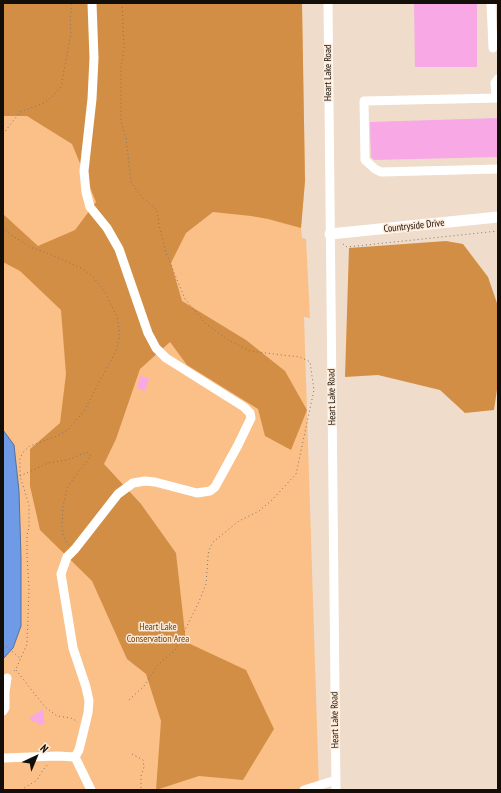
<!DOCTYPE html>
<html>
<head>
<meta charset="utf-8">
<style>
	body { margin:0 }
	#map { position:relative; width:501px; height:793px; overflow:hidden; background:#efdcca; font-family:"PT Sans Narrow",sans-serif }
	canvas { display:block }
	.frame { position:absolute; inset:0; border:4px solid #140e08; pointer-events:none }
	.north { position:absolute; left:16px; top:737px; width:40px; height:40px; -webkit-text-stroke:3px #fce9d7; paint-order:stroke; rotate:44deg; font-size:11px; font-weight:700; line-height:16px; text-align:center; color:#140e08 }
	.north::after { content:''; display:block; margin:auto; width:14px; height:18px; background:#140e08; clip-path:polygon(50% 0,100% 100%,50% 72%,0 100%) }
</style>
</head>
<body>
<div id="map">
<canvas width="501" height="793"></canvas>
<div class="frame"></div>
<div class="north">N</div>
</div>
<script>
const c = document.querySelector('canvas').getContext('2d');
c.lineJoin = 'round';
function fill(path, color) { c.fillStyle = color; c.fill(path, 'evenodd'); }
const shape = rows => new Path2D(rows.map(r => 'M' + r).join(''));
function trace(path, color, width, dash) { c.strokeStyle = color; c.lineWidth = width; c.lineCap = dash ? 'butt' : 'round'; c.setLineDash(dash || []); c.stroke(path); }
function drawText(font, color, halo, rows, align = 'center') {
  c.font = font + ' "PT Sans Narrow",sans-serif'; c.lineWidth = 3; c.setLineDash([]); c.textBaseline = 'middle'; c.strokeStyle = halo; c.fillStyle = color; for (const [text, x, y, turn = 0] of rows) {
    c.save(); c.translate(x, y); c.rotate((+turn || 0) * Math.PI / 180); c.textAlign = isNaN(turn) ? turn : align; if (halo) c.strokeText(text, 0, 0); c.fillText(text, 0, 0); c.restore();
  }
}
fill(shape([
	[3,3,302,3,305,181,301,228,302,238,306,239,310,318,304,317,319,790,3,790]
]), '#fac088');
fill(shape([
	[3,3,302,3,305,181,301,228,268,219,251,216,213,212,186,233,171,263,182,301,246,340,285,371,307,410,291,450,265,436,258,409,187,365,170,342,140,369,116,439,104,464,141,504,176,553,186,642,246,670,274,729,243,780,199,776,156,790,161,721,146,674,127,659,92,581,40,530,30,486,30,449,60,423,66,374,61,310,20,271,3,262,3,214,38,246,75,230,96,202,72,144,27,116,3,116],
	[446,241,463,244,488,277,498,306,498,383,494,410,465,413,440,390,378,375,345,377,349,248]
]), '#d38e45');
const water = shape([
	[3,430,14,445,19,491,21,557,21,626,13,648,3,659,3,430]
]);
fill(water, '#6f9ae6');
trace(water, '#5470a3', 1);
fill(shape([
	[414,3,477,3,477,67,415,67],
	[498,118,498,157,374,160,371,157,370,122],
	[140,376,149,378,145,391,137,388],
	[42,709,44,714,43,715,45,722,40,726,36,721,33,722,29,719]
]), '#f8a8e5');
trace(shape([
	[122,3,124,50,121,66,121,122,126,138,131,182,141,196,157,210,159,225,166,253,185,299,205,323,230,341,250,351,282,355,300,357,310,362,314,390,296,474,272,500,259,511,239,521,213,542,209,550,208,557,206,584,198,604,175,650,157,666,144,686,129,700],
	[3,134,20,112,44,103,54,95,61,87,71,33,70,20,72,3],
	[3,145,5,147],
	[3,227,10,234,30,247,52,255,81,268,94,278,105,292,117,317,119,328,119,339,116,351,84,411,69,429,57,436,30,446,24,451,20,458,20,476,29,505,29,527,27,535,27,555,29,588,27,644,16,669,13,672],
	[343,244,347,247,498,231],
	[20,476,48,463,67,460,87,452,91,456,76,475,67,488,63,507,62,526,63,535,67,543,69,545],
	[3,644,20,658],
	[16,670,45,707,57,716,71,718,78,722],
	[132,754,143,760,144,767,141,776,141,790],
	[21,790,37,780,43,770,48,764]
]), '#817569', 1, [1, 3]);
trace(shape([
	[328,3,336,790],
	[491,3,493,48],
	[496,98,495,83,498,79],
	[498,98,364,101,365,160,375,169,381,172,498,169],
	[3,711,5,708,5,692,7,678],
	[75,757,79,750,88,713,89,701,86,687,73,648,61,574,67,557,75,549,118,494,133,483,145,481,155,482,197,493,210,491,215,487,238,445,251,418,250,413,244,407,166,358,156,348,148,333,119,249,107,228,90,207,86,192,84,171,92,99,94,58,92,3],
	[75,757,91,790],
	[3,758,58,756,75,757],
	[304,790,336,780]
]), '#fff', 9);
trace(shape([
	[330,234,498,217]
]), '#fff', 11);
drawText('10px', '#140e08', '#fce9d7', [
	["Heart Lake Road",328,73,-90],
	["Countryside Drive",414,226,-6],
	["Heart Lake Road",332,397,-91],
	["Heart Lake Road",335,720,-91]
]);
drawText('10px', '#693c00', '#fce9d7', [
	["Heart Lake",158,627],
	["Conservation Area",158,639]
]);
</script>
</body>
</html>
